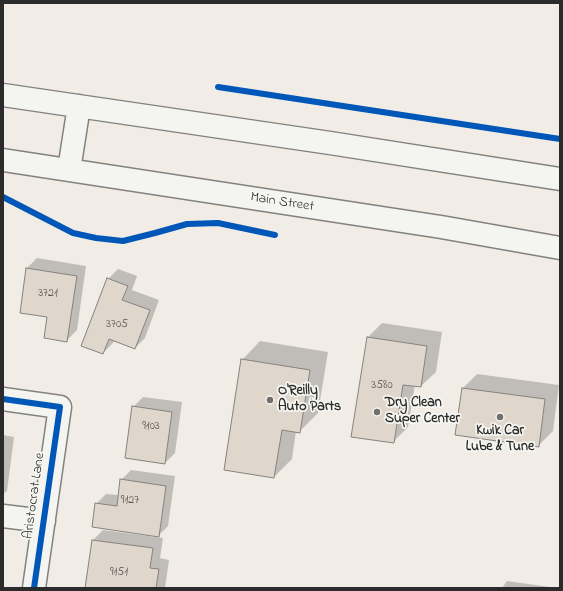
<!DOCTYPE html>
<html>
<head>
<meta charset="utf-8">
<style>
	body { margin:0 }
	#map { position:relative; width:563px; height:591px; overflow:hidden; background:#f1ede6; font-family:"Indie Flower",sans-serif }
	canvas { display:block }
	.frame { position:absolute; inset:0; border:4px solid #2b2b2b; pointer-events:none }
</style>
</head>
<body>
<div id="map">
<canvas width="563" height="591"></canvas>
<div class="frame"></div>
</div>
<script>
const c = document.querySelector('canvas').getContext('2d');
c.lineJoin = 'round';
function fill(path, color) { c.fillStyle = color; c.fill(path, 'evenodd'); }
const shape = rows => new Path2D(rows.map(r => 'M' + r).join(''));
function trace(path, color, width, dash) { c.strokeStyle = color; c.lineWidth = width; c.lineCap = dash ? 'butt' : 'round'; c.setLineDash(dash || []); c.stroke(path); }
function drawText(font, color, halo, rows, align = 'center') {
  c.font = font + ' "Indie Flower",sans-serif'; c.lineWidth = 3.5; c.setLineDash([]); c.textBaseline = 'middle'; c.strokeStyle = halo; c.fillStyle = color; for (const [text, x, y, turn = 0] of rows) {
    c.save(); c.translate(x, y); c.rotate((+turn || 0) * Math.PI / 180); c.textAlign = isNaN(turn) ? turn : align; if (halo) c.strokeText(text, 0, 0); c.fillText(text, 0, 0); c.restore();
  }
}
fill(shape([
	[37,258,86,266,77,330,67,340,48,316,21,312,27,268],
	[118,269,137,276,132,290,159,300,145,338,135,348,114,340,113,343,103,353,108,279],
	[3,281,4,281,3,292],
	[382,323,442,332,436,372,421,386,415,385,408,427,393,442,368,337],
	[260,341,328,352,318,413,299,432,296,431,292,459,274,477,242,360],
	[477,374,559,385,553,431,538,446,456,434,463,388],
	[143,397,182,402,175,453,165,463,133,407],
	[3,435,14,437,7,491,3,494],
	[131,470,175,476,168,526,158,536,96,504,106,494,119,495,121,480],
	[103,530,163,538,160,558,169,560,165,588,86,588,93,540],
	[507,581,550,587,550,588,502,588]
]), '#0003');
const building = shape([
	[26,268,77,276,67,342,44,338,47,317,20,313,26,268],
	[107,278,128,286,122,300,150,310,135,349,109,339,103,354,81,346,107,278],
	[367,337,427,346,421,387,403,385,394,443,351,437,367,337],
	[241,359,310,370,300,433,282,430,274,478,224,470,241,359],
	[462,388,545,399,539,447,455,435,462,388],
	[132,406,172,412,165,464,125,458,132,406],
	[120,479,166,486,159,537,92,527,95,503,117,506,120,479],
	[92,540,153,548,150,568,159,569,156,588,85,588,92,540]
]);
fill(building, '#dfd6cc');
trace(building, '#84827f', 1);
const minor = shape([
	[3,399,60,407,34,588],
	[3,516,44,521]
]);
const major = shape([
	[3,95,330,143,560,179],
	[3,160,441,227,560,248],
	[69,170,79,106]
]);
trace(minor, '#84827f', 25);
trace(major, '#84827f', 25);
trace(minor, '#f4f4f1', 22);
trace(major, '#f4f4f1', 22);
trace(shape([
	[218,87,560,139],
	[3,197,73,233,96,238,123,241,155,233,187,224,218,223,275,235],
	[3,399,60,407,34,588]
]), '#0057b8', 6);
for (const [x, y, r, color] of [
	[270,400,4,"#706f6c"],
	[377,412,4,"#706f6c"],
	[500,417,4,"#706f6c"]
]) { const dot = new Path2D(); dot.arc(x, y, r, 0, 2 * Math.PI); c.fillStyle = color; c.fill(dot); trace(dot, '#f6f6f2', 1.5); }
drawText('12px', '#595754', null, [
	["3721",48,294],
	["3705",117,325],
	["3580",382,386],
	["9103",151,427],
	["9127",130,501],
	["9151",119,573]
]);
drawText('14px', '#2b2b2b', '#f6f6f2', [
	["Main Street",282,203,9],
	["Aristocrat Lane",35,496,-82]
]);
drawText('bold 14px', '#2b2b2b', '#f6f6f2', [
	["O'Reilly",278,392],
	["Auto Parts",278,408],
	["Dry Clean",385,404],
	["Super Center",385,420],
	["Kwik Car",500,432,"center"],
	["Lube & Tune",500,448,"center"]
], 'left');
</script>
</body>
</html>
